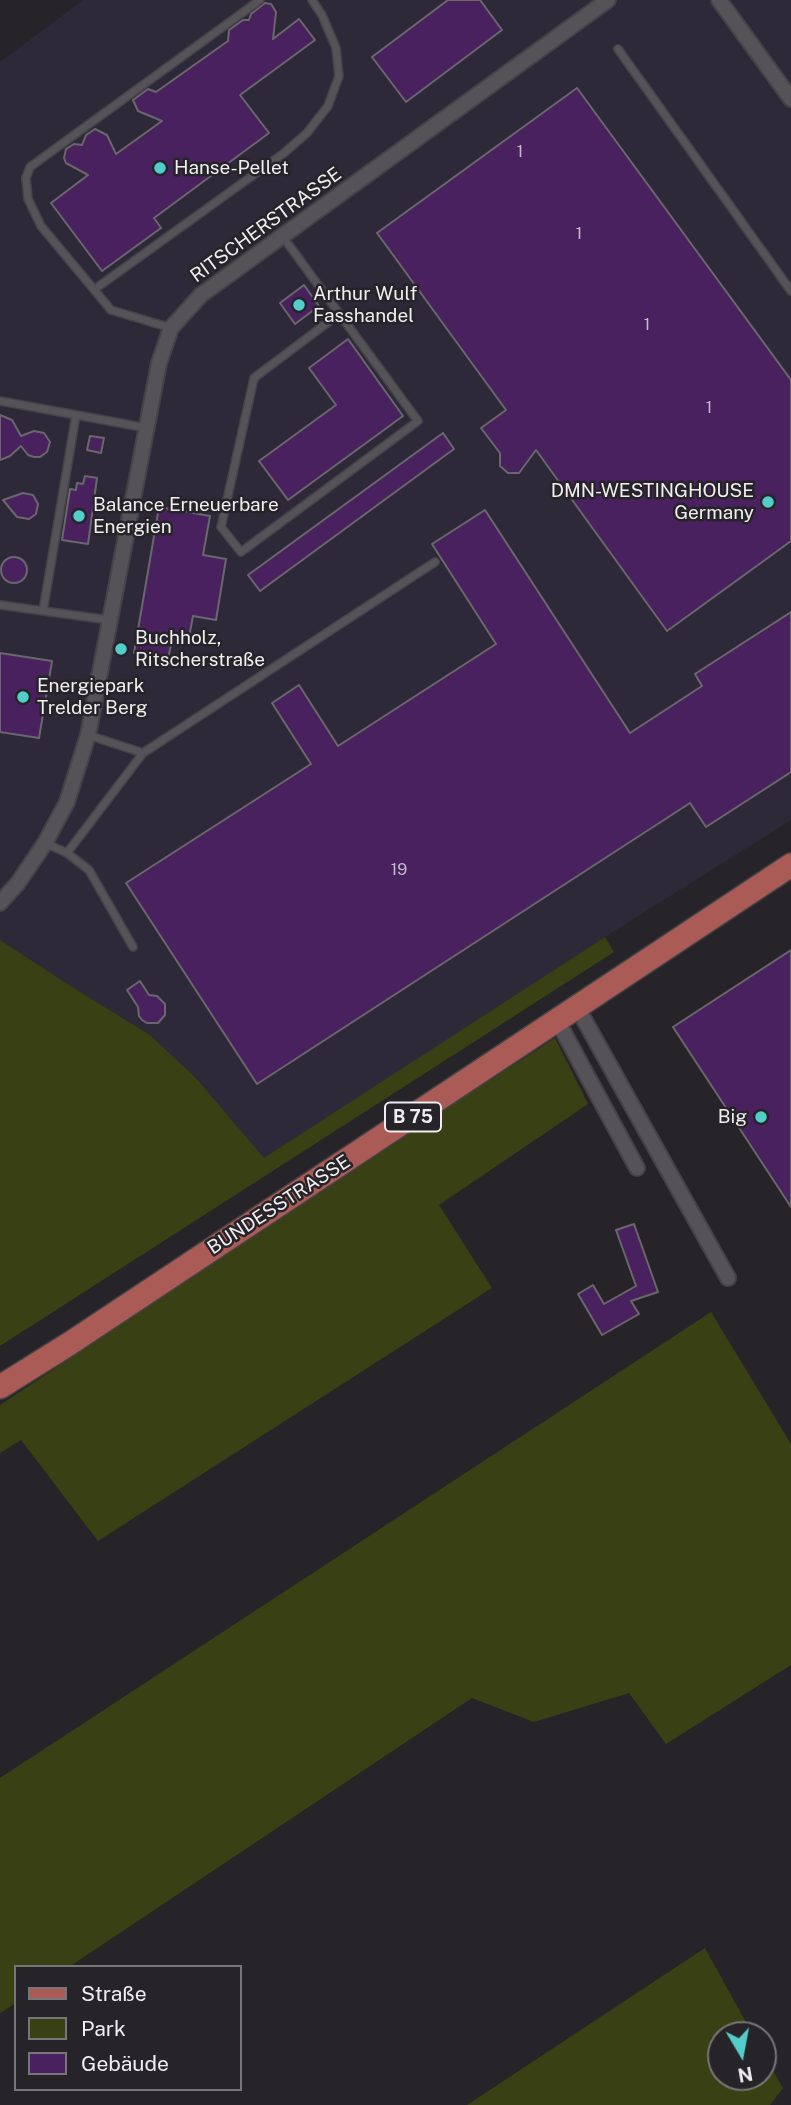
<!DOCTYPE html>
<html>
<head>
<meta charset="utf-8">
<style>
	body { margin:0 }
	#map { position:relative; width:791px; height:2105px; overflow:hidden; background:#262428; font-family:"Public Sans",sans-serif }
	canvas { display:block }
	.legend { position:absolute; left:14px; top:1965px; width:228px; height:126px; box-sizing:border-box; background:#262428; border:2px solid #777578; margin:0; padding:9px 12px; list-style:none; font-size:21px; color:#f0eef1 }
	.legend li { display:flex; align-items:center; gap:14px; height:35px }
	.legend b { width:35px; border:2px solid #777578 }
	.north { position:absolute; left:707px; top:2021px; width:70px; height:70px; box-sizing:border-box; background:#262428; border:2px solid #777578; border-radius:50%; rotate:170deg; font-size:19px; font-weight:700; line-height:28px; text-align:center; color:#f0eef1 }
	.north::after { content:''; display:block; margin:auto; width:24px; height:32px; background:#53cdca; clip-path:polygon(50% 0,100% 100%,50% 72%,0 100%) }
</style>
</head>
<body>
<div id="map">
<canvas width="791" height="2105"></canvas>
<ul class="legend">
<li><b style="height:9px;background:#ab5b56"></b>Straße</li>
<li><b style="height:19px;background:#394013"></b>Park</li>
<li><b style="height:19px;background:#48215e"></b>Gebäude</li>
</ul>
<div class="north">N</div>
</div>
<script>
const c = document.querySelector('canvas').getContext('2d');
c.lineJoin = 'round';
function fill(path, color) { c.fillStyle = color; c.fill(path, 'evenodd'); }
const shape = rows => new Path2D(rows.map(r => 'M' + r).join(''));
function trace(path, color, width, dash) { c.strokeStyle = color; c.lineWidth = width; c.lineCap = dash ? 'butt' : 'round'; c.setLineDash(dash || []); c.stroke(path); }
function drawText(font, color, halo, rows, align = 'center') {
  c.font = font + ' "Public Sans",sans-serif'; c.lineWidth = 5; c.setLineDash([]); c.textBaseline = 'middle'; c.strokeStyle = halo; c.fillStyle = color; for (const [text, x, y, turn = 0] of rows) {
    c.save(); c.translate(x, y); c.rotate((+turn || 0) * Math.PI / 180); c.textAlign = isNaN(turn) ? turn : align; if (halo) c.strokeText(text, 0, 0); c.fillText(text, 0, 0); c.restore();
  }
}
fill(shape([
	[83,0,791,0,791,820,605,937,264,1159,196,1078,150,1035,69,985,0,940,0,62]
]), '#2e2939');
fill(shape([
	[605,937,614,952,0,1346,0,940,69,985,150,1035,196,1078,264,1158],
	[555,1038,588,1104,439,1205,492,1288,98,1541,21,1440,0,1453,0,1405,397,1140],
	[711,1312,791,1444,791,1665,666,1744,629,1693,534,1722,472,1698,69,1967,16,1967,16,2003,0,2013,0,1778],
	[705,1948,753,2035,721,2035,721,2077,763,2077,763,2053,783,2088,770,2105,467,2105]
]), '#394013');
const building = shape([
	[448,0,480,0,502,30,406,102,372,57,448,0],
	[265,3,271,4,276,12,273,39,299,19,315,40,240,95,269,133,154,218,161,228,102,271,51,203,88,175,66,163,64,158,66,149,74,144,82,145,86,135,95,129,107,135,116,154,162,121,138,111,133,100,148,89,156,92,228,41,229,30,243,20,249,20,251,14,265,3],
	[577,88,791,380,791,541,667,631,536,450,519,473,508,473,500,466,500,453,481,428,506,410,377,233,577,88],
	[304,285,319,306,295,324,280,303,304,285],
	[348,339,403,416,288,500,259,461,336,405,309,368,348,339],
	[0,415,12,420,21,436,34,431,44,433,50,442,47,452,40,457,34,457,28,455,21,446,10,456,0,460,0,415],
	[443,433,454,449,260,591,248,575,443,433],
	[90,436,104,438,101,453,87,450,90,436],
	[85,476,97,478,88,544,62,540,70,489,76,490,77,483,83,484,85,476],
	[23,493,33,495,38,504,36,514,29,519,17,517,3,500,23,493],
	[159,507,210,516,203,555,226,559,216,620,193,616,188,643,172,640,168,659,134,653,159,507],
	[485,510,630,733,702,686,695,674,791,612,791,772,706,827,690,803,257,1084,126,883,311,764,272,703,299,685,338,746,496,644,432,544,485,510],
	'1 570a13 13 0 1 1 26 0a13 13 0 1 1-26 0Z',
	[0,653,52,661,39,738,0,732,0,653],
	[791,950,791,1207,673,1027,791,950],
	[140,981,149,995,157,996,165,1004,165,1015,158,1023,147,1023,142,1020,139,1016,138,1007,127,990,140,981],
	[634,1224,658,1292,631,1301,639,1314,602,1335,578,1294,593,1285,604,1304,636,1286,616,1230,634,1224]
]);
fill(building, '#48215e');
trace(building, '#6a676c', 2);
const lane = shape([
	[618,49,791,291],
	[283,237,418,421,241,552,221,527,254,378,339,314],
	[95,289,284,153,307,133,328,106,339,76,336,48,322,15,312,0],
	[171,328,111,310,41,226,28,199,26,178,30,167,260,0],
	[0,401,147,428],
	[0,605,109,620],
	[43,611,76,415],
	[88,735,143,753],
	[45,843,67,853,89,870,133,947],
	[67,853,143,753,435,562]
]);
const street = shape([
	[719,0,791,99],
	[0,903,18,883,45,843,67,802,88,735,159,363,171,328,201,295,608,0],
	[577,1007,728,1278],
	[557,1020,637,1168]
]);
const primary = shape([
	[0,1387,69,1344,791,865]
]);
trace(lane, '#454347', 10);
trace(street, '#454347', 18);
trace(primary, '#454347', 26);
trace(lane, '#565358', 7);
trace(street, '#565358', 14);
trace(primary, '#ab5b56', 23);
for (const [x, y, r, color] of [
	[160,168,7,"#53cdca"],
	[299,305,7,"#53cdca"],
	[768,502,7,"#53cdca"],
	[79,516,7,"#53cdca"],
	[121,649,7,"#53cdca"],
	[23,697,7,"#53cdca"],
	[761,1117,7,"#53cdca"]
]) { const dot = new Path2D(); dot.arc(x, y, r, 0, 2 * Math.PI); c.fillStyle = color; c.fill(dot); trace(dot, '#262428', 2.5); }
drawText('16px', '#c6bbcc', null, [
	["1",520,152],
	["1",579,234],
	["1",647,325],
	["1",709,408],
	["19",399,870]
]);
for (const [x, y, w] of [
	[413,1117,56]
]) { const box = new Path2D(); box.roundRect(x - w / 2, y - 14.5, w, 29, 5); c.fillStyle = '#262428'; c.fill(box); trace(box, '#f0eef1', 2); }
drawText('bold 18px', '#f0eef1', null, [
	["B 75",413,1117]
]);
drawText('19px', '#f0eef1', '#262428', [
	["Hanse-Pellet",174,168],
	["Arthur Wulf",313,294],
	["Fasshandel",313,316],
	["DMN-WESTINGHOUSE",754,491,"right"],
	["Germany",754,513,"right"],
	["Balance Erneuerbare",93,505],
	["Energien",93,527],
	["Buchholz,",135,638],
	["Ritscherstraße",135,660],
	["Energiepark",37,686],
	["Trelder Berg",37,708],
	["Big",747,1117,"right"]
], 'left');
drawText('19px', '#f0eef1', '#262428', [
	["RITSCHERSTRASSE",266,225,-36],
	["BUNDESSTRASSE",279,1205,-33]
]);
</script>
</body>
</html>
